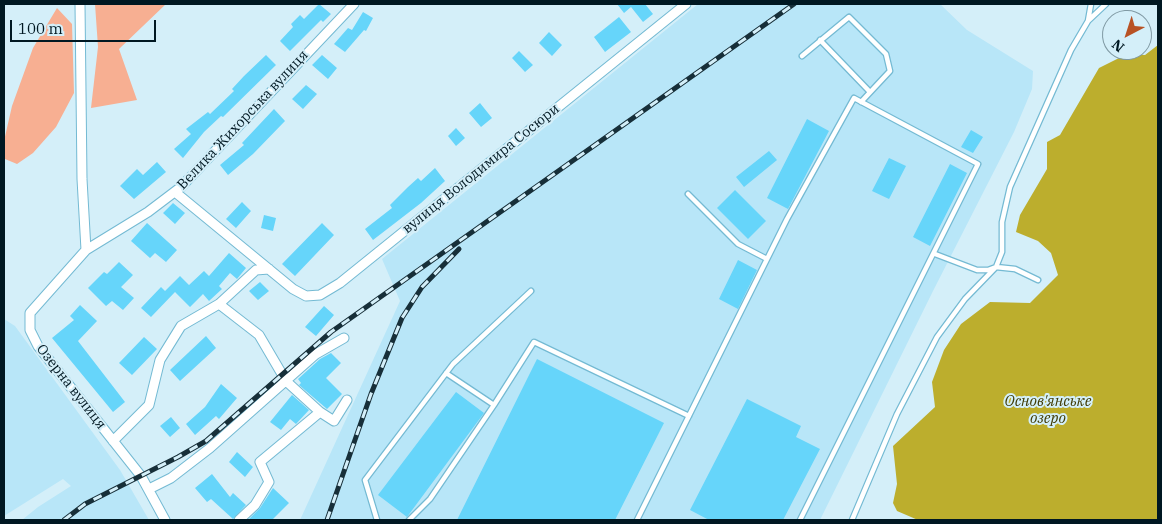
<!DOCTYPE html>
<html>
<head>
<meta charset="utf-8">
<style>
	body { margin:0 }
	#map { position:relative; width:1162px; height:524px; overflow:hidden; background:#d4eff9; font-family:"IBM Plex Serif",serif }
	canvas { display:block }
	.frame { position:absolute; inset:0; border:5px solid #001822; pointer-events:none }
	.north { position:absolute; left:1102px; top:10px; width:50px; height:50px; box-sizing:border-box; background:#d4eff9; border:1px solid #7f99a3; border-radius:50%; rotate:220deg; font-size:14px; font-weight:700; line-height:20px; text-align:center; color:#001822 }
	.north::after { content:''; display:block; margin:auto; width:18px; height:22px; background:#b85224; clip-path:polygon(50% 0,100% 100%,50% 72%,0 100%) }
	.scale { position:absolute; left:10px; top:20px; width:146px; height:22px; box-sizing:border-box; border:2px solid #001822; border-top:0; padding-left:6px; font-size:15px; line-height:18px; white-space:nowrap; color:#001822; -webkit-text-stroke:4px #d4eff9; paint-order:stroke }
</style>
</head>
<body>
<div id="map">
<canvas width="1162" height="524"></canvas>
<div class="frame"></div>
<div class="north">N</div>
<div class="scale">100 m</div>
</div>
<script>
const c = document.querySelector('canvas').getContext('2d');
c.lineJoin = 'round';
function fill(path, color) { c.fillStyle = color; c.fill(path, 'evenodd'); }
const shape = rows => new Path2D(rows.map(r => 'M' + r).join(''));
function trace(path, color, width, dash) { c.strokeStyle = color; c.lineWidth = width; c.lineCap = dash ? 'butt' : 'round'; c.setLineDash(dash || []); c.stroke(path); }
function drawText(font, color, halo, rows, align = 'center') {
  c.font = font + ' "IBM Plex Serif",serif'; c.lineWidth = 4; c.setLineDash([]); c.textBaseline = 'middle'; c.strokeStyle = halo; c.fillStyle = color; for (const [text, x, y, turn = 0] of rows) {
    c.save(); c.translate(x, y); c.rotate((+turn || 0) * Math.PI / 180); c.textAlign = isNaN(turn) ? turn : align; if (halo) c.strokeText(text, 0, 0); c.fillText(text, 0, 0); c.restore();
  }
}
fill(shape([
	[698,4,940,4,967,30,1033,71,1032,89,1014,132,933,291,820,520,300,520,400,301,382,259],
	[4,319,15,326,120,470,149,520,22,520,38,507,71,486,63,479,4,516]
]), '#b8e6f8');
fill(shape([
	[95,4,166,4,119,49,137,100,91,108,98,47],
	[57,8,72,24,74,93,56,127,33,153,17,164,5,159,4,151,4,141,12,106,33,48]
]), '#f7af92');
fill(shape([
	[1158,45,1158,520,918,520,897,511,893,503,897,484,893,446,935,407,932,382,944,350,961,324,990,302,1030,303,1058,275,1051,253,1038,241,1016,232,1020,215,1047,169,1047,142,1060,135,1099,68,1127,54,1145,55]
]), '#bcae2d');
fill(shape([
	[319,4,331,14,323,22,321,20,290,51,280,41,293,27,291,24,300,15,304,19],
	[617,4,645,4,653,14,643,22,631,7,624,13],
	[363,12,373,18,366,31,364,30,345,52,334,44,348,28,352,30],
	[619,17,631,32,605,52,594,37],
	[549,32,562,45,552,56,539,43],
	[519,51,533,65,525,72,512,58],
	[266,55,276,65,223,117,221,116,204,132,183,158,174,149,191,134,186,129,208,112,210,114,234,91,232,89,244,76],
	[322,55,337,68,328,79,312,65],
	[306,85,317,94,303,109,292,99],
	[480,103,492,118,481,127,469,113],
	[274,109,285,121,253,154,228,175,220,165,244,145,242,143],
	[807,119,829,131,788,209,767,198],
	[456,128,465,138,456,146,448,136],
	[971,130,983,137,973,153,961,147],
	[769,151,777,160,744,187,736,177],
	[889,158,906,166,889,199,872,191],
	[157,162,166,172,134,199,120,186,137,169,143,175],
	[950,164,967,173,930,246,913,237],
	[435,168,445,181,421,203,373,240,365,229,392,208,390,205,408,187,418,178,421,181],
	[735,190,766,221,748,239,717,208],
	[242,202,251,211,236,228,226,219],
	[173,203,185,213,175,224,163,213],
	[264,215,276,218,273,231,261,228],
	[147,223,177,250,166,262,155,253,150,258,131,241],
	[322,223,334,235,295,276,282,264],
	[229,253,246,268,237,279,230,273,219,286,222,289,209,301,203,294,190,307,175,292,151,317,141,308,161,287,165,291,180,276,189,285,204,271,209,276],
	[738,260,757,270,738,309,719,299],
	[119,262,133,275,121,287,134,298,123,310,112,301,106,306,88,288,104,272,107,274],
	[260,282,269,291,258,300,249,291],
	[80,305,97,321,78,341,125,402,113,412,52,338,74,320,70,316],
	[324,306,334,315,316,336,305,327],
	[206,336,216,348,180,381,170,370],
	[144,337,157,349,132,375,119,363],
	[331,353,341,363,326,378,342,394,327,409,299,385,301,383,298,379,320,359],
	[537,359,664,423,615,520,457,520],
	[221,384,237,398,219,419,216,416,195,435,186,424,205,407],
	[456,392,484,413,407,517,378,495],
	[292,395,309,410,296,424,290,419,281,430,270,422],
	[747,399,801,426,796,437,820,449,783,520,709,520,690,510],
	[171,417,180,428,170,437,160,426],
	[237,452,253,467,245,477,229,462],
	[212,474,230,497,233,493,246,505,233,519,211,499,207,502,195,488],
	[273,488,289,503,272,520,248,520,260,508]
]), '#66d5fa');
const service = shape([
	[1089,20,1106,4],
	[820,40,870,92],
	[802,56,849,17,886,54,890,71,861,102],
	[688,194,738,244,767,259],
	[935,254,977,270,988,270,996,267,1015,269,1038,280],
	[446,373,494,405,534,342,689,416],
	[377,520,365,480,453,364,531,291],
	[409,520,430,499,494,405],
	[637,520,787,219,854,98,978,164,800,520],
	[852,520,897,414,937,337,965,299,996,267,1002,252,1002,222,1010,187,1071,50,1088,21,1091,4]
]);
const minor = shape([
	[80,4,82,179,86,250],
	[175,192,293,289,306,296,320,295,340,283,686,4],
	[219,304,259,335,286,381,320,412,334,421,347,400],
	[113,441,149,405,160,360,181,326,219,304,256,270,269,269],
	[149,489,171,478,210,448,316,354,344,338],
	[165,520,141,476,38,346,30,330,30,313,86,250,148,212,181,187,354,4],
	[239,520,255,505,269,482,260,462,320,412]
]);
trace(service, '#74bad3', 7);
trace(minor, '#74bad3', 11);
trace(service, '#fff', 4.5);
trace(minor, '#fff', 9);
const rail = shape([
	[64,520,85,504,178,457,206,441,331,332,794,4],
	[327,520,371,394,402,318,422,287,459,249]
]);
trace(rail, '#172f39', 5);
trace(rail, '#d4eff9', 3, [9]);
drawText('14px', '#001822', '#d4eff9', [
	["Велика Жихорська вулиця",243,120,-47],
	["вулиця Володимира Сосюри",481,169,-39],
	["Озерна вулиця",71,387,52]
]);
drawText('italic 15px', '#403b05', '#d4eff9', [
	["Основ'янське",1048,402],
	["озеро",1048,419]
]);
</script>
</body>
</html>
